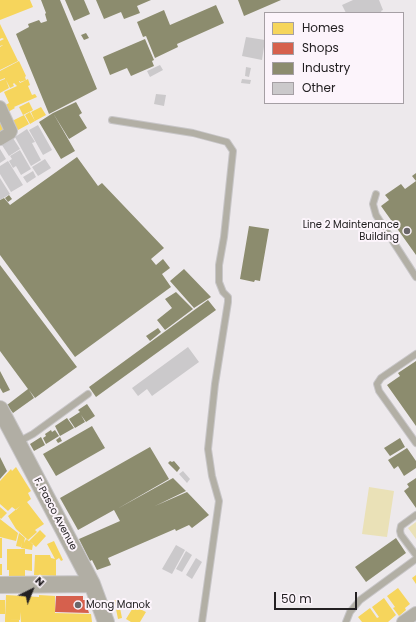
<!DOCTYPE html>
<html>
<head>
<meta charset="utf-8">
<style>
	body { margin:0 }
	#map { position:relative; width:416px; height:622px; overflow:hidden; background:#ede9ec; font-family:Poppins,sans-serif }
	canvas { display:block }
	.legend { position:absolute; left:264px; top:12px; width:140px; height:92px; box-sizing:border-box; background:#fcf4fb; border:1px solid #a59fa4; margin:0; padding:5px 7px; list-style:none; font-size:12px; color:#232022 }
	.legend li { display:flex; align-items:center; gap:8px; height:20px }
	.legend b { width:20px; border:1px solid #a59fa4 }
	.north { position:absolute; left:12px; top:570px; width:40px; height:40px; -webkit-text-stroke:3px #fcf4fb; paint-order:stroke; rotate:43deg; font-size:11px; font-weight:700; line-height:16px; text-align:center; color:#232022 }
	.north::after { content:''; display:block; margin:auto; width:14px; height:18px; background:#232022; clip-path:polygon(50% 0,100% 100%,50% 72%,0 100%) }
	.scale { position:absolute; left:274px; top:592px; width:83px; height:18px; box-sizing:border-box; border:2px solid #232022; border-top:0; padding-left:5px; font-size:12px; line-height:14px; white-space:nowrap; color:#232022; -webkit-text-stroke:3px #fcf4fb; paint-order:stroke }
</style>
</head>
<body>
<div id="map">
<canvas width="416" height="622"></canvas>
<ul class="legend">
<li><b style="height:11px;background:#f6d55c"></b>Homes</li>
<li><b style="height:11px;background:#d6604d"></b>Shops</li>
<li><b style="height:11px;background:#8c8c6e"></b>Industry</li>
<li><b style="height:11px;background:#cbc9cb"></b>Other</li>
</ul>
<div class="north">N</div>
<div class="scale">50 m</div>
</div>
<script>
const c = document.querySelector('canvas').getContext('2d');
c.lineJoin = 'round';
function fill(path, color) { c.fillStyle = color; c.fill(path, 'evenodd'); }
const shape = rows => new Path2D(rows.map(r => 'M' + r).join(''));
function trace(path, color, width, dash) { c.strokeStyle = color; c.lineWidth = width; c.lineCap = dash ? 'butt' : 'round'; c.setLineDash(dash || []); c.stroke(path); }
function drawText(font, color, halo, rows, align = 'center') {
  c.font = font + ' Poppins,sans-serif'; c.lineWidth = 4; c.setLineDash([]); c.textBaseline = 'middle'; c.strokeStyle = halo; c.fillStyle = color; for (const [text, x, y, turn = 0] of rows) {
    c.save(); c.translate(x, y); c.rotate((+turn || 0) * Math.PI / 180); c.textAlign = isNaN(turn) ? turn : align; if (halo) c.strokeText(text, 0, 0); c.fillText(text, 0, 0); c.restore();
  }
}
fill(shape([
	[369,487,394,491,387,537,362,534],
	[416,522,416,539,408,528]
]), '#eae1b7');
fill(shape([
	[0,0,30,0,33,7,0,20],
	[0,24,18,61,0,70,0,47,3,45,0,46,0,41,4,39,2,38,0,39],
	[19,61,26,76,25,77,26,80,20,82,20,81,19,81,20,83,28,79,30,85,28,86,32,95,35,94,37,97,14,107,15,108,8,112,4,106,9,103,4,92,17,86,14,83,13,84,14,86,10,88,6,80,9,88,0,93,0,81,5,79,5,78,0,80,0,71],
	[29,102,33,110,23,115,19,107],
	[41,107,46,115,35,121,31,112],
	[30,112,35,121,30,124,25,115],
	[24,115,29,124,18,130,12,121],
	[0,121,6,132,0,135],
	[16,467,31,491,28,493,31,499,27,502,44,524,35,530,37,532,28,540,16,529,8,516,20,506,16,510,12,507,8,511,0,504,0,481,11,469,12,471],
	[0,507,7,513,1,519,0,518],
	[0,519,18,533,16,541,0,537],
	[40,530,46,536,36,547,29,541],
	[19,533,25,538,24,543,26,539,33,544,32,550,21,548,22,542,21,547,16,546],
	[0,538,2,538,2,558,0,558],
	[54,541,63,560,61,561,59,558,56,560,56,576,34,575,35,555,50,555,51,558,55,559,47,544],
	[7,549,25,549,25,554,32,554,32,571,25,570,25,576,9,576,9,570,7,570],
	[0,564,2,564,2,575,0,575],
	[416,575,416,584,412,578],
	[398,588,410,604,405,608,406,610,399,616,393,608,395,607,387,596],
	[6,595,39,597,39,595,55,596,55,613,91,614,92,622,21,622,20,612,20,620,5,619],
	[384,598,396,615,388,622,362,622,358,617,370,608,377,618,379,617,372,607],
	[0,600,5,600,5,614,0,614],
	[116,600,117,605,114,606,112,601],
	[134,606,146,612,140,622,131,622,126,619],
	[120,608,122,618,118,619,116,609],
	[5,619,19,620,19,622,5,622]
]), '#f6d55c');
fill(shape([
	[56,596,83,596,83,600,85,600,89,613,55,612]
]), '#d6604d');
fill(shape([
	[41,0,60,0,97,89,49,114,16,34,29,27,28,24,39,20,41,23,47,21,45,14,46,13],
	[65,0,84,0,90,14,74,21],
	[96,0,151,0,137,6,140,13,124,19,121,12,104,19],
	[238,0,281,0,244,16],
	[216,5,224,23,177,44,178,47,155,58,146,36,143,37,137,22,164,10,170,25],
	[86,33,89,38,84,40,81,35],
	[145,39,154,60,152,61,154,66,131,76,127,68,110,75,103,57],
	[76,102,82,113,79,115,87,128,69,139,53,113],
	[53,113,75,151,61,159,39,122],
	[77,157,98,186,102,183,164,248,151,259,156,265,163,259,170,268,162,274,171,287,75,357,0,255,0,200,4,198,10,205],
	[416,173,416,255,381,206,389,200,385,195,401,184,405,189,416,181,412,176],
	[9,195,12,199,8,202,5,198],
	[249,226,269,229,260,281,255,280,254,282,240,279],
	[0,265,77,367,35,398,29,390,34,398,13,413,7,405,28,389,0,351],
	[184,269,211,297,194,308,170,281],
	[176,292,193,309,165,330,157,320,172,308,165,299],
	[208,300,216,310,96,397,89,387],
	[158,328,161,332,150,341,146,336],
	[416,361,416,426,387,385,400,376,398,373],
	[0,371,10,390,3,393,0,388],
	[87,404,95,416,86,422,81,415,85,422,75,428,69,419,80,412,78,410],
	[67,418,74,428,60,436,55,426],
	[92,426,105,448,56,476,43,454],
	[51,430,52,432,55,430,59,436,46,444,43,438,46,436,45,434],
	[41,437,45,445,34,451,30,444],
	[60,437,62,441,58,443,56,440],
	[400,438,405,447,390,456,384,448],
	[150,447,169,479,117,509,173,478,186,491,155,506,187,492,209,515,192,528,189,525,176,531,175,529,108,558,111,565,97,570,92,560,90,561,79,539,120,521,114,510,78,530,60,498],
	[407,448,416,461,416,468,404,476,398,466,394,469,388,460],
	[0,457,7,471,0,479],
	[170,461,172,462,174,461,180,468,177,472,168,463],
	[416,478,416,508,404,491,409,487,407,484],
	[396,538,406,553,366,582,355,567]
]), '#8c8c6e');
fill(shape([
	[353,0,379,0,383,10,381,11,382,13,346,13,342,5],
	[246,37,265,40,262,60,242,56],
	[160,65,163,70,150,77,147,71],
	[246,67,251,68,249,77,245,76],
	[242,79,251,80,250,84,241,83],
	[156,94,166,95,164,106,154,104],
	[38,125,52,150,43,155,29,130],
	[27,129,35,142,32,143,41,160,31,166,15,137],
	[11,135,20,149,9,156,0,142],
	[0,149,6,159,0,163],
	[20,150,31,169,21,175,16,166,13,168,9,161,12,159,10,156],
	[45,159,51,168,38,176,32,167],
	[8,161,23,185,11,192,0,174,0,166],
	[33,171,36,177,27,183,23,177],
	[0,178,10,194,0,200],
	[188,347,199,362,152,396,147,389,138,396,132,388],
	[183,471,190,479,187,483,179,474],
	[176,545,185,550,172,574,162,569],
	[186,551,192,555,182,572,176,569],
	[196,558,202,562,192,579,186,575]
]), '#cbc9cb');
const lane = shape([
	[112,120,193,133,227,142,233,151,224,237,219,265,219,282,223,292,228,297,228,302,215,384,208,449,212,476,219,501,202,622],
	[376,194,373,204,376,215,416,277],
	[416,354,381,378,377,384,379,391,416,443],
	[18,442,33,434,88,394],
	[416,515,401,526,400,531,401,535,416,555],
	[346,622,350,612,360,600,416,559]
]);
const street = shape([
	[0,107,11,131,10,133,0,139],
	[403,622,416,613]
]);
const secondary = shape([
	[0,409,92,584,106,622],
	[0,585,92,584]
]);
trace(lane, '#c8c6c8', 8);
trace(street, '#c8c6c8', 14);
trace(secondary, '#c8c6c8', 18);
trace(lane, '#b2afa5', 6);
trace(street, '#b2afa5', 12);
trace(secondary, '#b1aea4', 16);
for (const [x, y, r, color] of [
	[407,231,4,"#6a6669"],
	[78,605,4,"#6a6669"]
]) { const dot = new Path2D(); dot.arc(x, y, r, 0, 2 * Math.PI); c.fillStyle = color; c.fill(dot); trace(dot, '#fcf4fb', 1.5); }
drawText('10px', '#232022', '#fcf4fb', [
	["Line 2 Maintenance",399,225],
	["Building",399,237],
	["Mong Manok",86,605,"left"]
], 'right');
drawText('10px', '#232022', '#fcf4fb', [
	["F. Pasco Avenue",55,514,62]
]);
</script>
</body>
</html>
